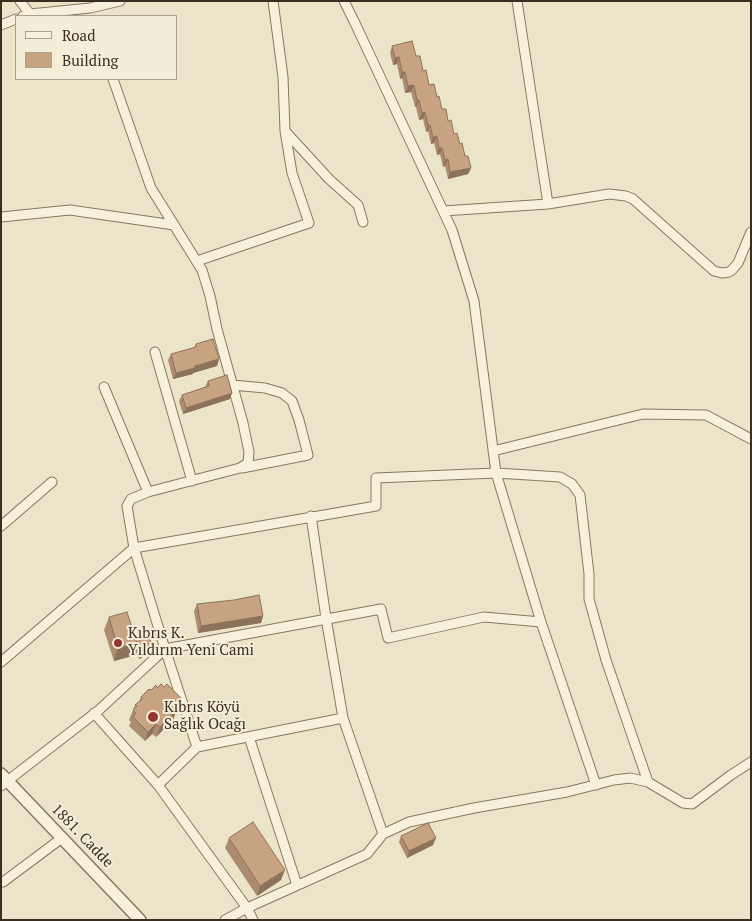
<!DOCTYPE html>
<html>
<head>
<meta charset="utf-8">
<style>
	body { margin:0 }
	#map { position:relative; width:752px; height:921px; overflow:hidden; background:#ece4c9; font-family:"PT Serif",serif }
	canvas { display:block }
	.frame { position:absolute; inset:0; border:2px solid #392e21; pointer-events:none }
	.legend { position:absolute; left:15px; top:15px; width:162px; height:65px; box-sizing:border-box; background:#f4eed8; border:1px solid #a9a18f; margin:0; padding:6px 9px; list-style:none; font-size:15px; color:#392e21 }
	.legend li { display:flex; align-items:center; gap:10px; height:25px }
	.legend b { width:25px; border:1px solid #a9a18f }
</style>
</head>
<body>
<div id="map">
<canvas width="752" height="921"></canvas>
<div class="frame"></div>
<ul class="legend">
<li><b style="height:6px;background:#f7f1dc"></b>Road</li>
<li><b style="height:14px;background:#c8a381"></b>Building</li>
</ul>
</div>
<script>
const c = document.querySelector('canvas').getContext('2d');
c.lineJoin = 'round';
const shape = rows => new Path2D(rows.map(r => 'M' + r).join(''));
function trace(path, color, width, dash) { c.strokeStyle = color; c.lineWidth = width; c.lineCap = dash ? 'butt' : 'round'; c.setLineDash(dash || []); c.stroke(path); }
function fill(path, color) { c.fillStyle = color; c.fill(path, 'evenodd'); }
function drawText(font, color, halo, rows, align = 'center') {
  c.font = font + ' "PT Serif",serif'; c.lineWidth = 4; c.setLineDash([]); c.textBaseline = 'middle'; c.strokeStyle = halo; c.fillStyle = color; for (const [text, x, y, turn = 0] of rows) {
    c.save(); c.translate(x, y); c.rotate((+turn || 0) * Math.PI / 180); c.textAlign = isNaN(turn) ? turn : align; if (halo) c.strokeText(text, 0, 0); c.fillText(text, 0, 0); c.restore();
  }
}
const minor = shape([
	[20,1,30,14],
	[344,1,354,21,452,230,474,301,496,473,541,622,596,785],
	[517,1,548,204],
	[23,16,30,14,90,8,120,1],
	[1,25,16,19],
	[113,79,151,188,202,270,210,296,217,329,243,423,249,452,248,463,240,468,148,492,131,499,127,506,134,548,165,649,197,747],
	[285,131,329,179,358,205,363,222],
	[443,211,548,204,609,194,626,196,633,199,714,271,722,273,729,272,732,270,738,263,751,232],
	[1,217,70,210,174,225],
	[197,261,309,223,292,173,285,131,283,77,273,1],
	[155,352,192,481],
	[232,385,265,388,282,393,292,401,299,420,308,455,242,468],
	[104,387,148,492],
	[493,451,643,414,706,415,751,439],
	[311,516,326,618,343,718,383,834],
	[1,526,52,482],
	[1,662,134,548,376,506,376,478,496,473,560,477,572,484,580,495,589,574,589,599,606,660,648,782],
	[94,713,158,785,247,908,253,920],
	[249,737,297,885],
	[158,785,197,747,343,718],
	[1,786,99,710,165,649,381,609,388,638,484,617,541,622],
	[3,882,62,838],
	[225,920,247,908,367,854,383,834,409,822,474,808,567,792,614,780,630,778,648,782,683,803,692,804,731,775,751,762]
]);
const tertiary = shape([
	[1,774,140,920]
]);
trace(minor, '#88775f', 11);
trace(tertiary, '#88775f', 14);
trace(minor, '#f7f1dc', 9);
trace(tertiary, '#f7f1dc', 11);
fill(shape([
	[392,46,416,56,423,71,429,85,437,97,442,109,471,168,468,174,448,179,445,166,443,167,440,154,437,155,434,143,431,144,428,131,426,132,423,119,419,120,416,107,415,107,411,92,405,93,402,78,400,79,397,64,393,65,390,53],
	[196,344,219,359,217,366,193,373,193,374,173,379,168,360,171,354,194,348],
	[208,381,230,399,183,414,179,401,182,395,205,387],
	[197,604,263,616,261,623,198,633,194,611],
	[109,617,136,642,150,650,140,659,133,652,132,656,114,661,104,630],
	[164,687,181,698,173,720,156,737,152,734,145,741,129,726,131,722,129,720,135,705,139,702,141,697,151,690,157,688],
	[401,836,433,845,407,858,399,842],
	[229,838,281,880,257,896,225,848]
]), '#ac8c6f');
fill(shape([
	[399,57,397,64,393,65,395,58],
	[402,72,405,72,402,78,400,79],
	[414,85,411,92,405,93,408,86],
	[417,100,419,100,416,107,415,107],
	[425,112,423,119,419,120,422,113],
	[428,125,430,125,428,131,426,132],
	[437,136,434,143,431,144,433,137],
	[439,148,442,148,440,154,437,155],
	[448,159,445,166,443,167,445,160],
	[471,168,468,174,448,179,450,172],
	[219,359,217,366,193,373,193,374,173,379,176,373],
	[232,393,230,399,183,414,186,408],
	[263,616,261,623,198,633,201,626],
	[137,643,132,656,114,661,118,648],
	[153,643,150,650,140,659,142,652],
	[181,698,173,720,156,737,160,727,176,704],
	[156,724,152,734,145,741,148,732],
	[436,838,433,845,407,858,409,851],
	[285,870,281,880,257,896,260,886]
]), '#8c725a');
const building = shape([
	[412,41,416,56,420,56,423,71,426,70,429,85,434,84,437,97,439,96,442,109,446,109,448,121,451,120,454,134,457,133,460,144,462,143,465,156,468,156,471,168,450,172,448,159,445,160,442,148,439,148,437,136,433,137,430,125,428,125,425,112,422,113,419,100,417,100,414,85,408,86,405,72,402,72,399,57,395,58,392,46,412,41],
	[213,339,219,359,195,366,195,368,176,373,171,354,196,347,196,344,213,339],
	[227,375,232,393,186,408,182,395,209,386,208,381,227,375],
	[259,595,263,616,201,626,197,604,234,600,259,595],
	[127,612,137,643,118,648,109,617,127,612],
	[145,635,153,643,142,652,136,645,136,643,145,635],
	[161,684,164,687,167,684,181,698,176,704,178,706,176,709,177,710,160,727,156,724,148,732,133,717,136,713,133,710,137,706,135,705,142,699,141,697,149,689,151,690,156,685,157,688,161,684],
	[253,822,285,870,260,886,229,838,253,822],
	[428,823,436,838,409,851,401,836,428,823]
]);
fill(building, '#c8a381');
trace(building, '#8c725a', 1);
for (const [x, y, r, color] of [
	[118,643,5,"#933632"],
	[153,717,6,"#933632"]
]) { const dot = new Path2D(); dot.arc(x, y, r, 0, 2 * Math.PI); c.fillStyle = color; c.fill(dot); trace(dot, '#f4eed8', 2); }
drawText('15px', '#392e21', '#f4eed8', [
	["Kıbrıs K.",128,634],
	["Yıldırım Yeni Cami",128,651],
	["Kıbrıs Köyü",164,708],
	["Sağlık Ocağı",164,725]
], 'left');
drawText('15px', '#392e21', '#f4eed8', [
	["1881. Cadde",82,836,46]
]);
</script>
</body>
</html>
